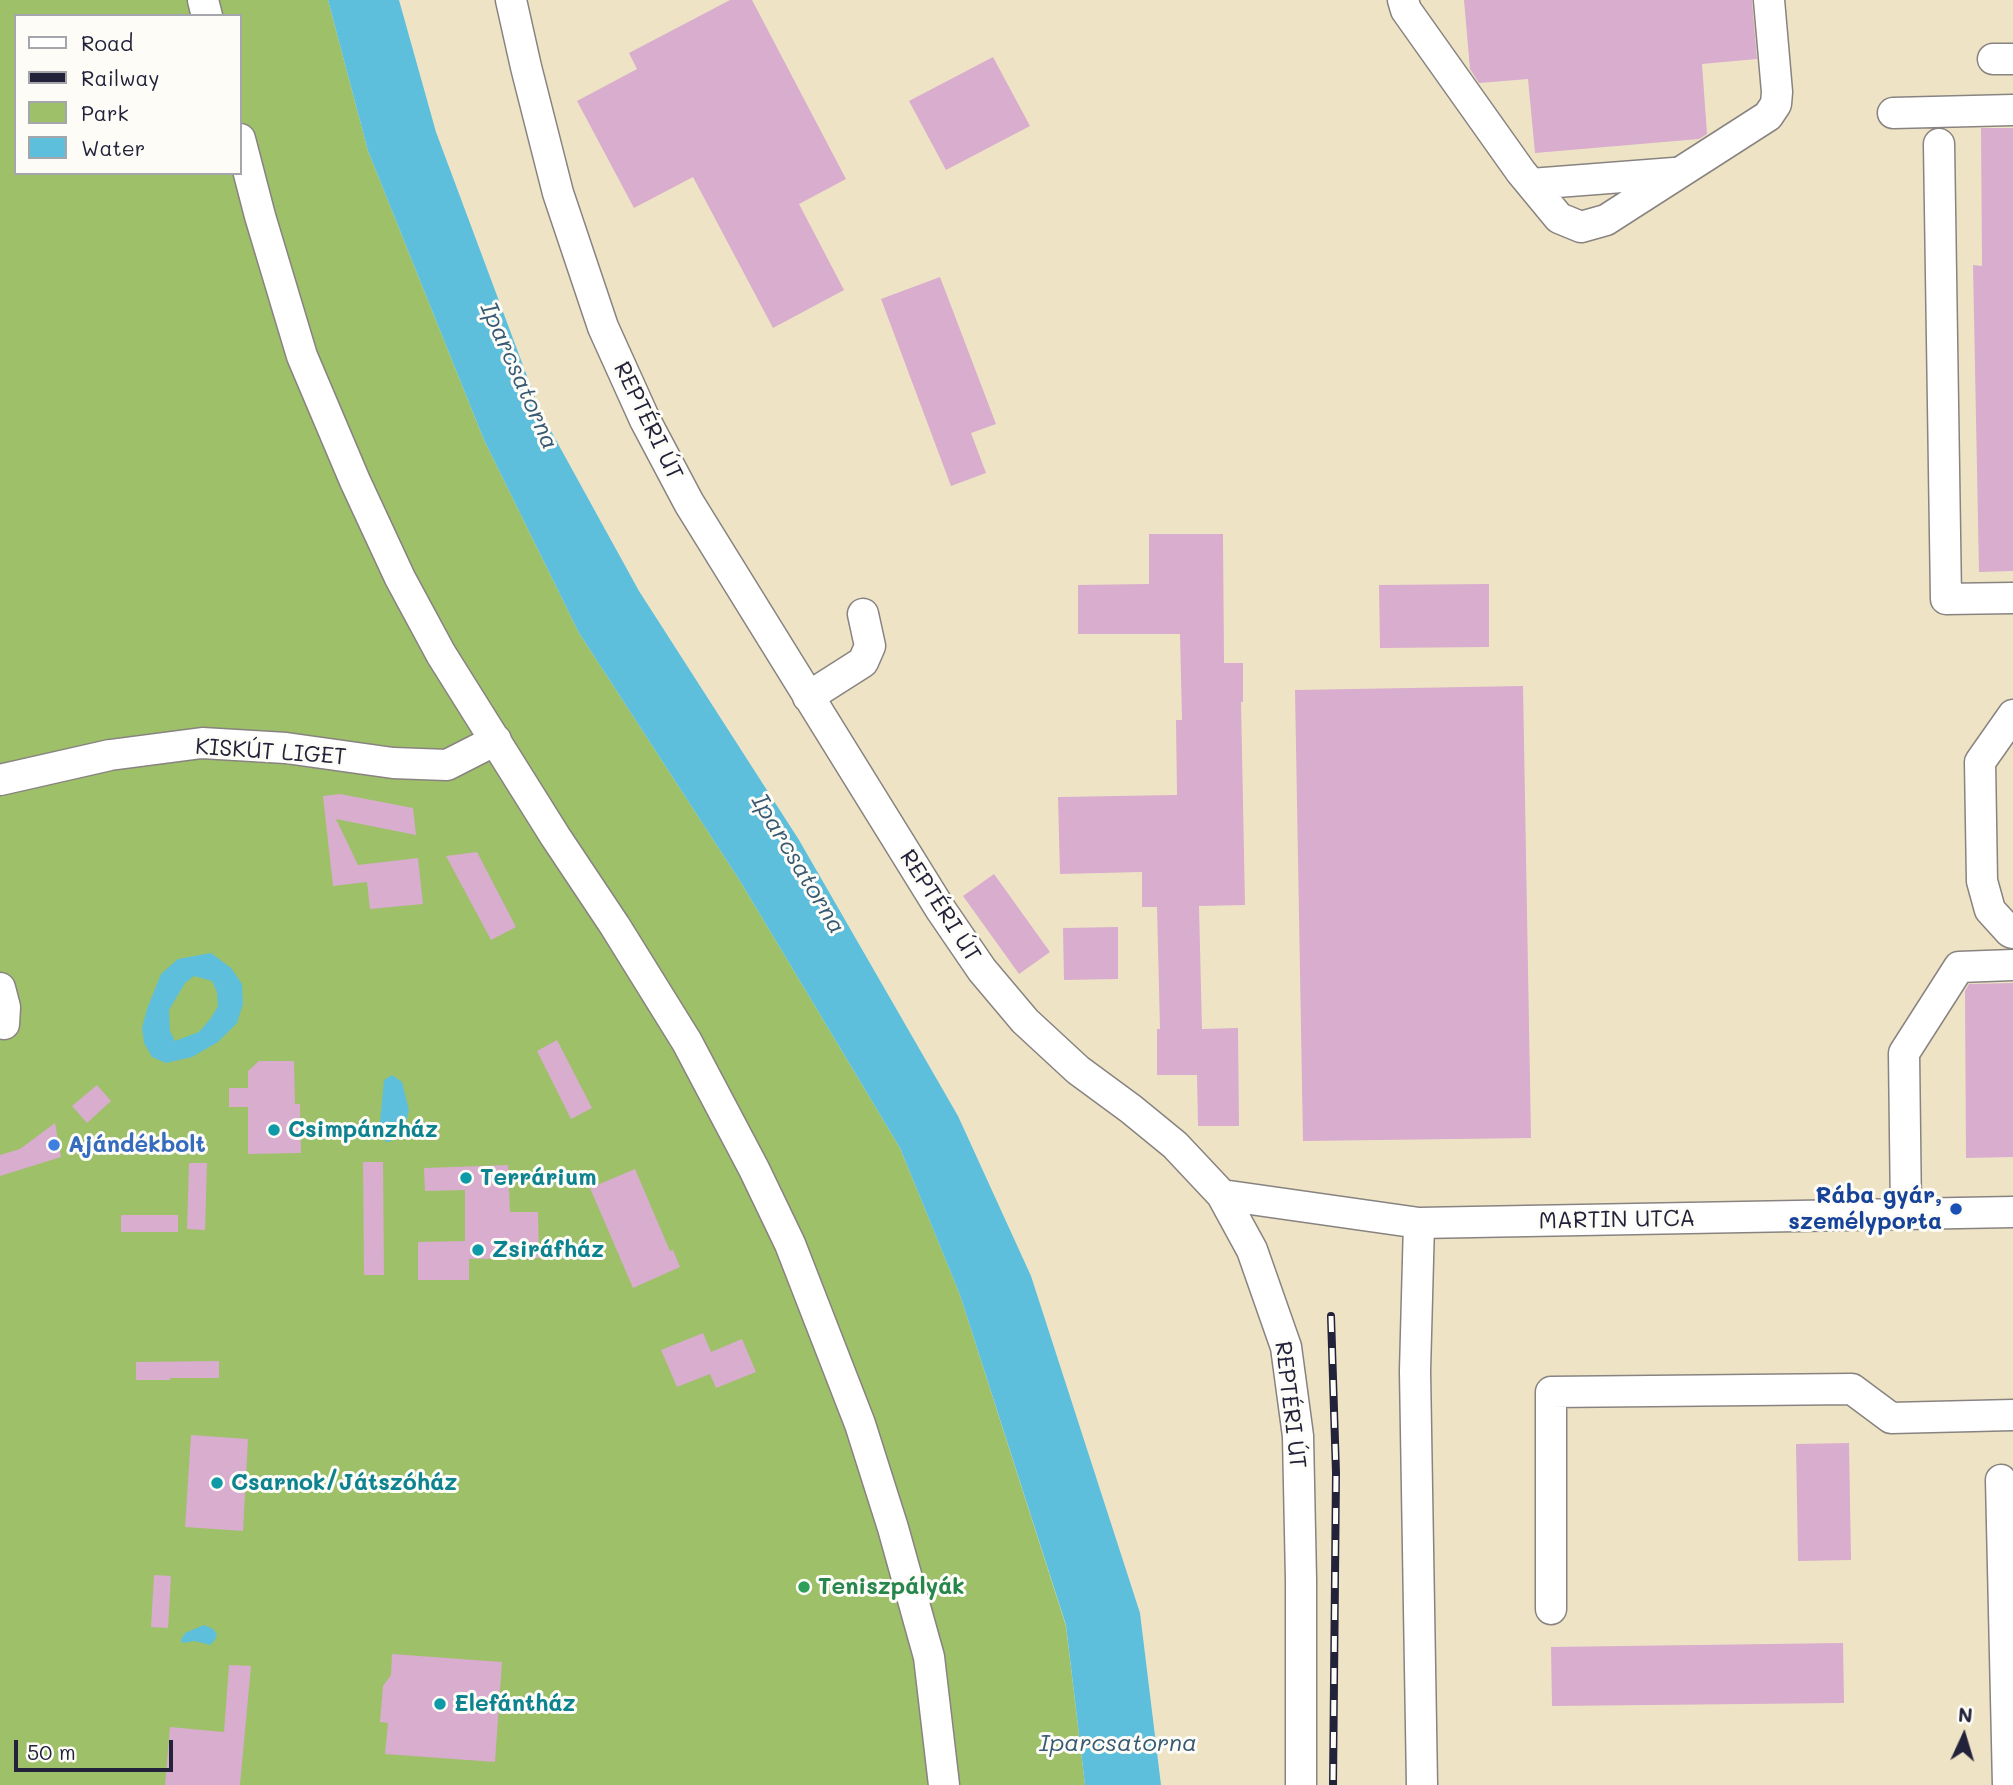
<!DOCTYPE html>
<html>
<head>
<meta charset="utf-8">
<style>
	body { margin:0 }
	#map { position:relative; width:2013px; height:1785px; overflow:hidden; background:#eee4c5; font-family:Mali,sans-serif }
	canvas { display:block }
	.legend { position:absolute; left:14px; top:14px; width:228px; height:161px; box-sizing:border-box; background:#fdfcf7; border:2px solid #a5a5ac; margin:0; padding:9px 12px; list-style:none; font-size:21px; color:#22223b }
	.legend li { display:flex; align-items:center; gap:14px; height:35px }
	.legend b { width:35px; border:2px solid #a5a5ac }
	.north { position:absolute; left:1929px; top:1701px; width:70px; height:70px; -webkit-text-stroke:5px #fdfcf7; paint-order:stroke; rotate:4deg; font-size:19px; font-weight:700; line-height:28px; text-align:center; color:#22223b }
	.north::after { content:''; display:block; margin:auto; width:24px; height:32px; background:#22223b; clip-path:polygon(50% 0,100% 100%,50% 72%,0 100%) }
	.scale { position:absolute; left:14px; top:1740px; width:159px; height:32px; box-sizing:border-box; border:4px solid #22223b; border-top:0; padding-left:9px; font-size:21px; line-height:24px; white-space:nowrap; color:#22223b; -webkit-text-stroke:5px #fdfcf7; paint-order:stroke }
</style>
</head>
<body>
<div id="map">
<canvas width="2013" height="1785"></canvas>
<ul class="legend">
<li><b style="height:9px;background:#fff"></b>Road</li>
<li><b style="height:9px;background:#22223b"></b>Railway</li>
<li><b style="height:19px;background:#9ec069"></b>Park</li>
<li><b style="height:19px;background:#5ebfdc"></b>Water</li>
</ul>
<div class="north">N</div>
<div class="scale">50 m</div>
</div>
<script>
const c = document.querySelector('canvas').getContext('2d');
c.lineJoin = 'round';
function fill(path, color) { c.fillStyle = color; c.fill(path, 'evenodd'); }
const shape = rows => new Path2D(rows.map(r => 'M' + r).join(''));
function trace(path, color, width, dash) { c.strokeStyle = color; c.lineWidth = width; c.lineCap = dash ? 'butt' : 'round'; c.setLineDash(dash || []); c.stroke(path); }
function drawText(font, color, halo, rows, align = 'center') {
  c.font = font + ' Mali,sans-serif'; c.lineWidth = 6; c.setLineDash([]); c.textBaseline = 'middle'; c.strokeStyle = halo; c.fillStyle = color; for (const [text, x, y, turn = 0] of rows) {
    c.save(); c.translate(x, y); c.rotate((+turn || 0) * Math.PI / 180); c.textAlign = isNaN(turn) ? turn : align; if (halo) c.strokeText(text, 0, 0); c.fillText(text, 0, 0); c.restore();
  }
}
fill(shape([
	[0,0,328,0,368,151,484,440,579,633,740,881,900,1148,960,1295,1066,1626,1085,1785,0,1785],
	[16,16,240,16,240,173,16,173]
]), '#9ec069');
fill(shape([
	[328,0,399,0,436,132,540,411,639,591,799,840,958,1116,1031,1276,1140,1613,1161,1785,1085,1785,1066,1625,960,1295,900,1148,740,881,579,633,484,440,368,151],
	[211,953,231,968,242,984,243,1004,237,1023,218,1042,192,1057,166,1063,152,1057,144,1043,142,1028,147,1009,161,974,178,959],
	[194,976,212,981,217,992,218,1006,211,1018,199,1032,175,1041,170,1031,169,1010,185,983],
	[392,1075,402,1082,409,1110,406,1122,396,1137,389,1142,386,1142,381,1133,380,1122,384,1080],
	[204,1625,213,1629,217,1634,215,1640,210,1645,195,1641,182,1643,181,1640,185,1633]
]), '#5ebfdc');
fill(shape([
	[730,0,752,0,846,179,799,204,844,290,773,328,693,177,634,208,577,101,637,69,629,53],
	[1464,0,1752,0,1757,59,1702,64,1707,134,1699,139,1535,153,1528,79,1479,83,1470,69],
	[993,57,1030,126,946,170,909,101],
	[1981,128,2013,128,2013,571,1979,572,1973,265,1982,266],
	[940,277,996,424,971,433,986,473,951,486,881,299],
	[1149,534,1223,534,1224,663,1243,663,1243,702,1241,702,1245,905,1199,906,1202,1029,1238,1028,1239,1126,1198,1126,1197,1075,1157,1075,1157,1029,1160,1029,1157,907,1142,907,1142,872,1060,874,1058,797,1177,795,1176,720,1182,720,1180,634,1078,634,1078,585,1149,584],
	[1489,584,1489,647,1380,648,1379,585],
	[1523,686,1531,1138,1303,1141,1295,690],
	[340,794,413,808,416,835,336,819,358,865,418,858,423,904,370,909,367,882,333,886,323,796],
	[477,852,516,927,491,940,446,856],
	[994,874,1050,952,1019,974,963,896],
	[1118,927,1118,979,1064,980,1063,928],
	[2013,983,2013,1157,1966,1158,1965,991,1969,984],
	[557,1040,592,1108,571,1119,537,1051],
	[259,1061,294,1061,295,1104,300,1104,301,1153,248,1154,248,1107,229,1107,229,1088,248,1088,248,1071],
	[97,1085,111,1101,87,1123,72,1106],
	[55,1123,61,1157,0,1176,0,1155,20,1149],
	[363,1162,383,1162,384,1275,364,1275],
	[189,1163,207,1163,205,1230,187,1229],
	[508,1165,510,1212,538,1212,539,1258,469,1259,469,1280,418,1280,418,1242,465,1241,465,1190,425,1191,424,1168],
	[635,1169,670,1251,673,1250,680,1267,633,1288,590,1188],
	[121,1215,178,1215,178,1232,121,1232],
	[703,1333,711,1352,742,1339,756,1372,716,1388,710,1374,677,1387,661,1350],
	[219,1361,219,1378,170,1378,170,1380,136,1380,136,1362],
	[191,1435,248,1439,243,1531,185,1527],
	[1849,1443,1851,1560,1798,1561,1796,1444],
	[154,1575,171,1576,168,1628,151,1627],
	[1843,1643,1844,1703,1552,1706,1551,1647],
	[392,1654,502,1662,495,1762,385,1754,388,1723,380,1722,383,1686,391,1675],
	[229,1665,251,1666,240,1785,165,1785,170,1727,224,1732]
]), '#d8adcd');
const minor = shape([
	[203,0,207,16],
	[511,0,526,67,558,193,603,327,645,420,689,503,941,910,982,970,1025,1021,1078,1070,1131,1109,1175,1145,1222,1195,1252,1250,1286,1347,1298,1436,1301,1580,1301,1785],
	[1403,0,1406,10,1521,172,1559,218,1581,227,1606,220,1768,116,1776,104,1777,92,1769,0],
	[1993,59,2013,59],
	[1893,113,2013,110],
	[240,139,260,216,302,356,355,481,400,578,441,654,555,836,615,926,687,1042,754,1169,790,1244,860,1424,893,1528,929,1657,944,1785],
	[1939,144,1946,599,2013,598],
	[1531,184,1674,173],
	[808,697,863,662,870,646,863,614],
	[2013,715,1980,762,1982,881,1990,910,2010,932,2013,933],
	[0,780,110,755,202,743,286,748,393,763,447,765,496,740],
	[0,988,5,1007,4,1024],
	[1222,1195,1419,1223,2013,1212],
	[1906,1214,1904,1053,1959,967,2013,965],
	[1419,1223,1415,1371,1422,1785],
	[2001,1480,2008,1785],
	[1551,1609,1551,1392,1852,1389,1891,1418,2013,1415]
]);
trace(minor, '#888380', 33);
trace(minor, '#fff', 30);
const rail = shape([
	[1331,1316,1336,1473,1333,1785]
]);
trace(rail, '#22223b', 8);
trace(rail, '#fdfcf7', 5, [16]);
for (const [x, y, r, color] of [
	[274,1130,7,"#0f9aa8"],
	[54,1145,7,"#3f7fe0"],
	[466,1178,7,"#0f9aa8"],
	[1956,1209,7,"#1a4fb4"],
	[478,1250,7,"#0f9aa8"],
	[217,1483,7,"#0f9aa8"],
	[804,1587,7,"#2e9e5b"],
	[440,1704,7,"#0f9aa8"]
]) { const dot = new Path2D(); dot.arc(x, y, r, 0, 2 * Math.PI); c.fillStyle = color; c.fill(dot); trace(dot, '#fdfcf7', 2.5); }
drawText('23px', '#22223b', '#fdfcf7', [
	["REPTÉRI ÚT",648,421,64],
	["KISKÚT LIGET",271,752,4],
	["REPTÉRI ÚT",940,906,57],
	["MARTIN UTCA",1617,1220,-1],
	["REPTÉRI ÚT",1290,1405,83]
]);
drawText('bold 23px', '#0d838f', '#fdfcf7', [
	["Csimpánzház",288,1130],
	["Terrárium",480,1178],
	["Zsiráfház",492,1250],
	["Csarnok/Játszóház",231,1483],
	["Elefántház",454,1704]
], 'left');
drawText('bold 23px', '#366cbe', '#fdfcf7', [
	["Ajándékbolt",68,1145]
], 'left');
drawText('bold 23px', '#164399', '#fdfcf7', [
	["Rába gyár,",1942,1196],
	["személyporta",1942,1222]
], 'right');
drawText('bold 23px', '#27864d', '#fdfcf7', [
	["Teniszpályák",818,1587]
], 'left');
drawText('italic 24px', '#375973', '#fdfcf7', [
	["Iparcsatorna",519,376,66],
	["Iparcsatorna",798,864,59],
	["Iparcsatorna",1118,1744]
]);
</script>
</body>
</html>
